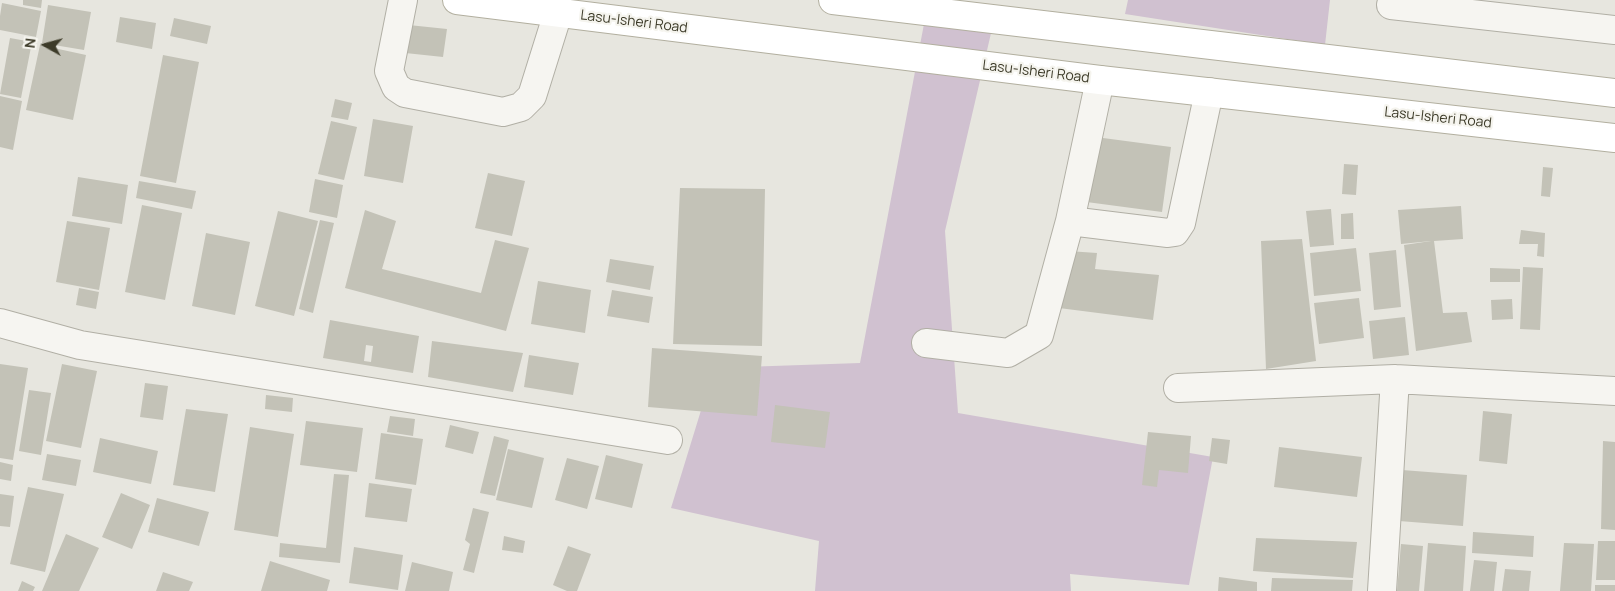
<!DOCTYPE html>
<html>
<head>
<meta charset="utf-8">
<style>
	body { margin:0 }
	#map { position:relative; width:1615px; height:591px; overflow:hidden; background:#e7e6df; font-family:Manrope,sans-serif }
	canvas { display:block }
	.north { position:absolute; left:20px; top:20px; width:50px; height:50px; -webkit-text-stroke:4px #f5f4ee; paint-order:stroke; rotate:277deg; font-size:14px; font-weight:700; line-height:20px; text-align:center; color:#3d3b29 }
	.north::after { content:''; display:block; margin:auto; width:18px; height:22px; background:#3d3b29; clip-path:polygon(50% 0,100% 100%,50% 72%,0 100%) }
</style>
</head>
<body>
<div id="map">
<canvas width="1615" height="591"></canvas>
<div class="north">N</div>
</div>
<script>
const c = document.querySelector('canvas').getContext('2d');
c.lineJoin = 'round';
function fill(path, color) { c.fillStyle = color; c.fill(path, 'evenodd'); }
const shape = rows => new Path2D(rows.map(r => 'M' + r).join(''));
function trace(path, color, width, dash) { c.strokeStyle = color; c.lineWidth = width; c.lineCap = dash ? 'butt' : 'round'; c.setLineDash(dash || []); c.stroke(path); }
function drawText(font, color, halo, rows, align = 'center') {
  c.font = font + ' Manrope,sans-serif'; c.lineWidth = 4.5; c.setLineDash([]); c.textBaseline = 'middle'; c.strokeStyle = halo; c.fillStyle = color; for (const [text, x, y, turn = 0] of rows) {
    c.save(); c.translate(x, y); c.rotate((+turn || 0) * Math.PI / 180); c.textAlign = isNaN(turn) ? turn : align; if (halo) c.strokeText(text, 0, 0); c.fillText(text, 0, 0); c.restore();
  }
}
fill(shape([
	[1128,0,1330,0,1325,45,1125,14],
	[927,8,995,16,945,231,958,413,1213,457,1189,585,1070,574,1071,591,815,591,819,541,671,508,714,368,860,363]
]), '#d0c1d0');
fill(shape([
	[23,0,42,0,41,8,23,5],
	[2,3,41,11,36,37,0,30,0,16],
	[48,5,91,12,84,50,42,43],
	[120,17,156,23,152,49,116,42],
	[174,18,211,26,207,44,170,36],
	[399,24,447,29,443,57,396,52],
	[10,38,32,42,21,98,0,94],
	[40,45,86,55,73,120,26,110],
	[163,55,199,62,176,183,140,176],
	[0,96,22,101,13,150,0,147],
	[335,99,352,103,348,120,331,117],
	[373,119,413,126,403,183,364,176],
	[331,121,357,127,344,180,318,174],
	[1088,136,1171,147,1162,212,1079,201],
	[1344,164,1358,165,1356,195,1342,194],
	[1543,167,1553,168,1550,197,1541,196],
	[488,173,525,181,512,236,475,228],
	[78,177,128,185,122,224,72,216],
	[315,179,343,185,337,218,309,212],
	[139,181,196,191,192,209,136,198],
	[680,188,765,189,762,346,673,344],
	[142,205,182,213,165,300,125,292],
	[1461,206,1463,239,1434,241,1443,313,1467,312,1472,342,1416,351,1404,245,1431,241,1401,244,1398,210],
	[1331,209,1334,245,1310,247,1306,211],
	[365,210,396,221,382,269,481,293,495,240,529,248,506,331,345,288],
	[278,211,318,221,294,316,255,306],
	[1353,213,1354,239,1341,239,1341,214],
	[320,220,334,223,313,313,299,309],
	[67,221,110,228,99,290,56,282],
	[1521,230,1545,233,1544,257,1537,256,1538,244,1519,244],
	[206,233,250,242,235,315,192,306],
	[1302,239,1316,361,1266,369,1261,241],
	[1356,248,1361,291,1314,296,1310,253],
	[1396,250,1401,307,1374,310,1369,253],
	[1068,251,1097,253,1095,269,1159,275,1153,320,1059,308],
	[610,259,654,266,650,290,606,282],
	[1523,267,1543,268,1540,330,1520,329],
	[1490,268,1520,269,1520,282,1490,282],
	[538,281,591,290,585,333,531,324],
	[79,288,99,292,96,309,76,305],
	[612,290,653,297,649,323,607,316],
	[1359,298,1364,338,1319,344,1314,303],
	[1512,299,1513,319,1492,320,1491,300],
	[1405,317,1409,355,1373,359,1369,321],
	[330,320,419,336,413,373,323,358],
	[366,345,373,346,371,362,364,361],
	[432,341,523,353,513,392,428,377],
	[652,348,762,356,757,416,648,407],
	[529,355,579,363,573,395,524,387],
	[0,364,28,368,13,460,0,458],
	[62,364,97,371,81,448,46,441],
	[145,383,168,386,163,420,140,417],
	[29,390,51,393,41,455,19,451],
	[266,395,293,398,292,412,265,409],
	[775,405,830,412,825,448,771,442],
	[186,409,228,414,215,492,173,485],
	[1483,411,1512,414,1507,464,1479,461],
	[390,416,415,419,413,436,387,432],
	[306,421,363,428,357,472,300,465],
	[450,425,479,432,473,454,445,447],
	[250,427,294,434,278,537,234,530],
	[1148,432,1191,436,1188,473,1159,470,1157,487,1142,485],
	[381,433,423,439,416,485,375,479],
	[494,436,509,440,495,496,480,493],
	[100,438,158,451,151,484,93,472],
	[1212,438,1230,440,1227,464,1209,461],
	[1603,441,1615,442,1615,530,1601,529],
	[1279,447,1362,457,1357,497,1274,487],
	[508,449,544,458,532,508,496,500],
	[47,454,81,460,76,486,42,480],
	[606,455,643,464,632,508,595,499],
	[567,458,599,466,587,509,555,500],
	[0,462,13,465,11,481,0,479],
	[1402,470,1467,475,1463,526,1399,521],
	[334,474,349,475,340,563,279,557,280,543,326,548],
	[369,483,412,489,407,522,365,517],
	[28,487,64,494,45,572,10,564],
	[121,493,150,505,132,549,102,537],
	[0,494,14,496,10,527,0,526],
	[157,498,209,512,199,546,148,532],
	[473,508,489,512,474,573,463,570,470,544,465,540],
	[1473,532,1534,536,1533,557,1472,553],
	[66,534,99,548,79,591,42,591],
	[504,536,525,541,523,553,502,550],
	[1256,538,1357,542,1353,578,1253,571],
	[1598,541,1615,541,1615,580,1596,580],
	[1428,543,1466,546,1463,591,1424,591],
	[1564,543,1594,544,1591,591,1560,591],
	[1401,544,1423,546,1419,591,1397,591],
	[568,546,591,554,577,591,567,591,553,585],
	[354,547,403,555,398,590,349,583],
	[1474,560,1497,562,1494,591,1470,591],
	[270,561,330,580,327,591,261,591],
	[412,562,453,572,449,591,405,591],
	[1505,569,1531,571,1529,591,1502,591],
	[163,572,193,582,189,591,156,591],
	[1219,577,1257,582,1257,591,1218,591],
	[1272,578,1353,580,1352,591,1271,591],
	[22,581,35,587,33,591,18,591],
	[1595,585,1615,585,1615,591,1595,591]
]), '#c3c2b7');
const minor = shape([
	[403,0,389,71,396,87,405,93,503,112,521,107,532,96,558,13],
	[1391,5,1615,30],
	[1100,80,1070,221,1168,233,1175,232,1181,223,1209,92],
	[0,323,80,345,668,440],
	[926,343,1008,353,1039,335,1070,221],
	[1178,388,1395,379,1615,391],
	[1382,591,1395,379]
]);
const major = shape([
	[457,0,1100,80,1615,138],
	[833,0,1615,93]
]);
trace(minor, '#b1afa5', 30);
trace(major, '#b2af9f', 30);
trace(minor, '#f6f5f1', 28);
trace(major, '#fff', 28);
drawText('14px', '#3d3b29', '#f5f4ee', [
	["Lasu-Isheri Road",634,22,7],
	["Lasu-Isheri Road",1036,72,7],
	["Lasu-Isheri Road",1438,118,6]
]);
</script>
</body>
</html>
